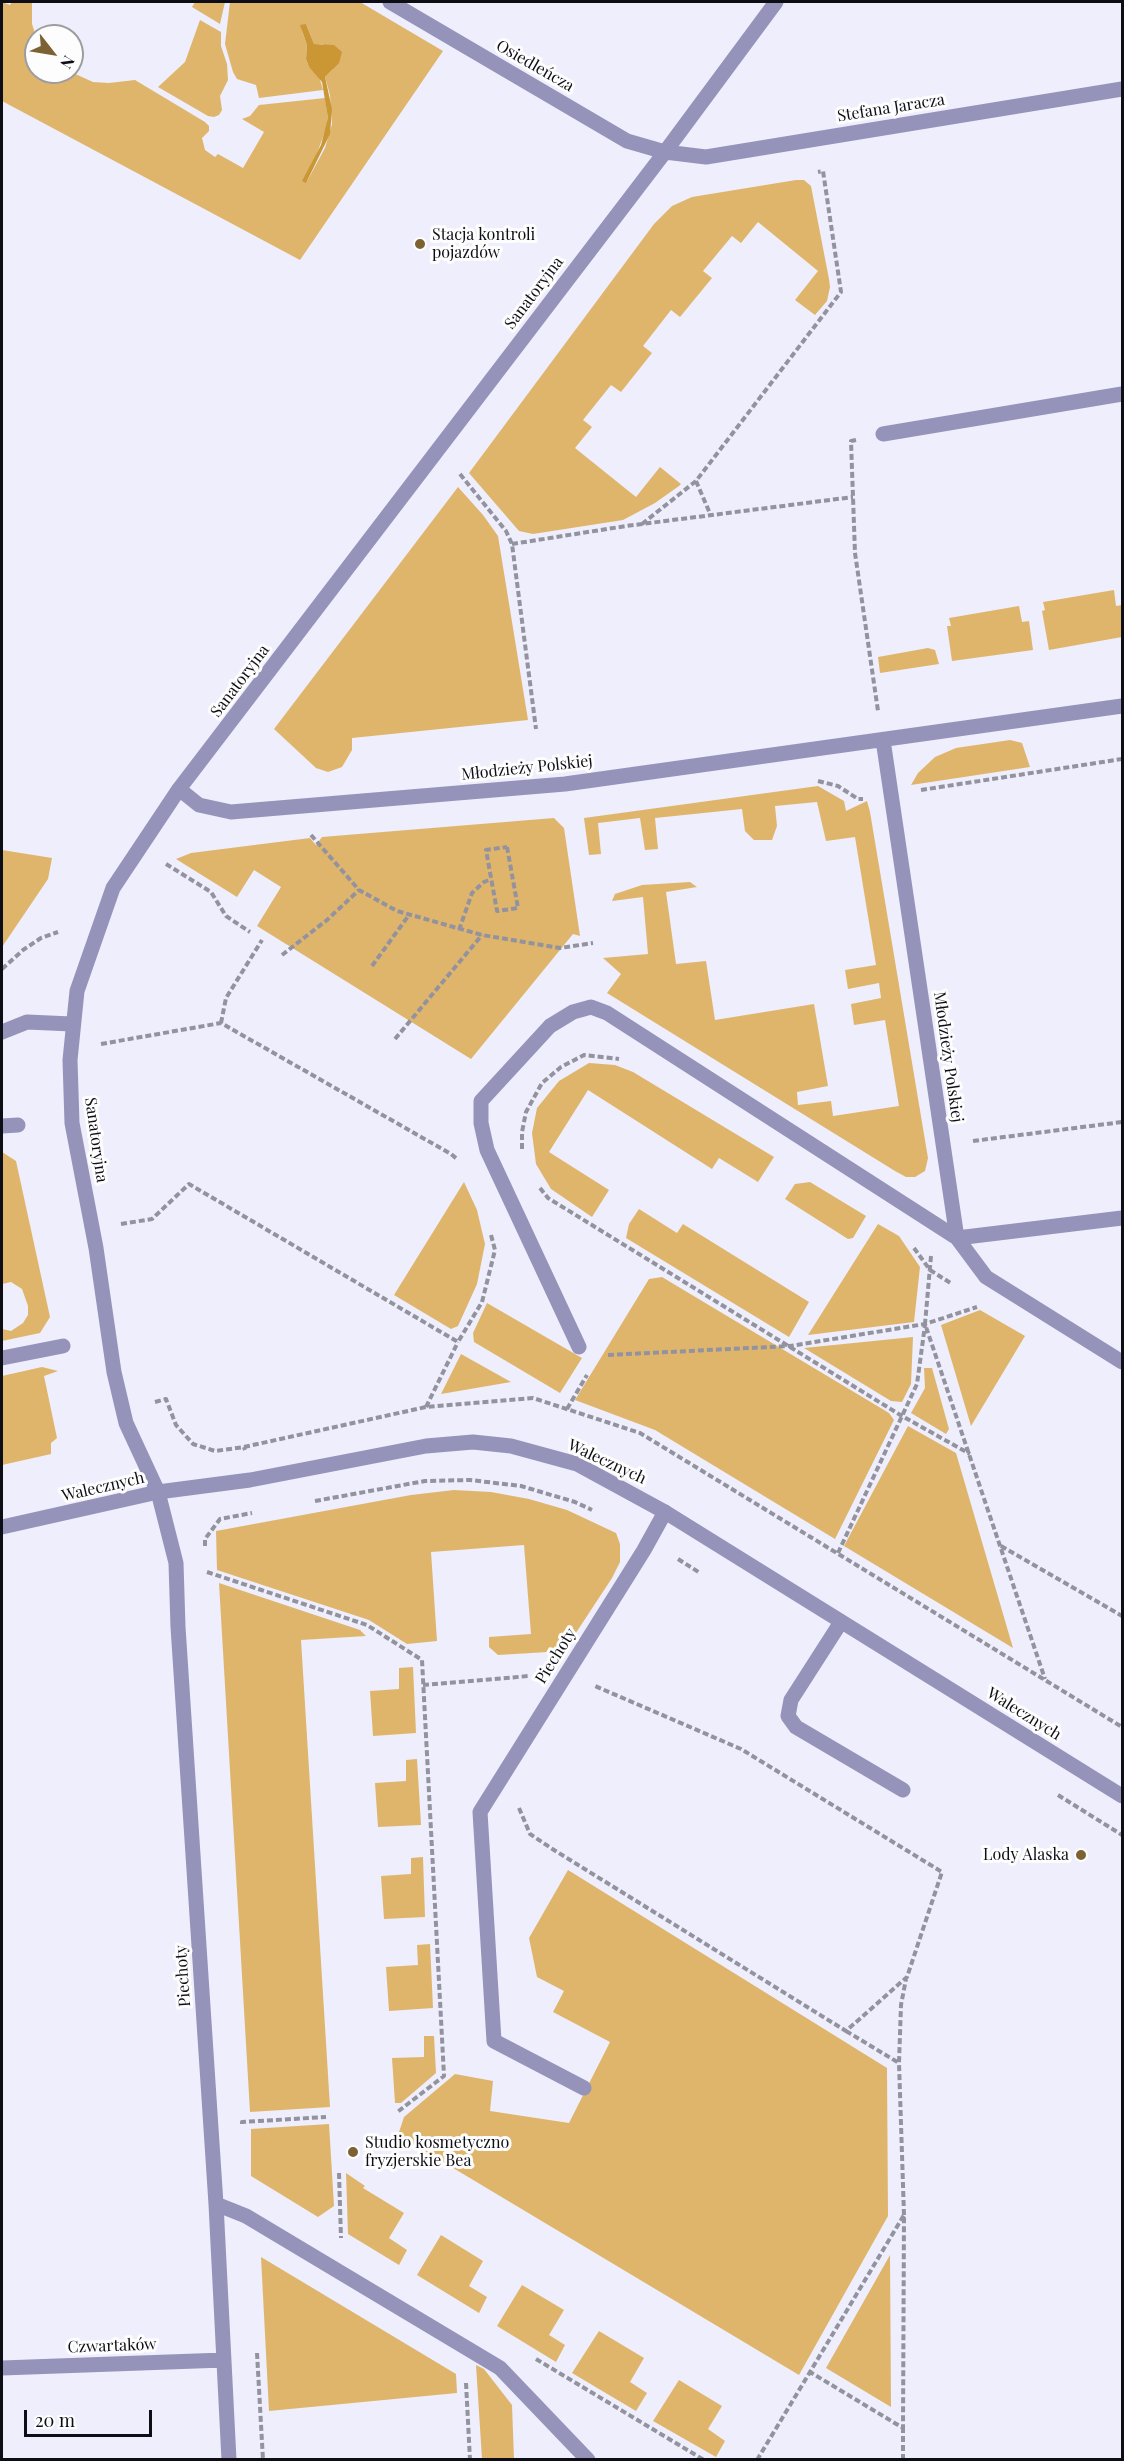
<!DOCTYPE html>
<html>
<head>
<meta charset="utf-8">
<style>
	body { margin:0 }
	#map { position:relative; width:1124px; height:2461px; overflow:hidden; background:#eeeefc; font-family:"Playfair Display",serif }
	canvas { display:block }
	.frame { position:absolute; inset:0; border:3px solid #0d0d15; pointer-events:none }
	.north { position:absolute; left:24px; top:24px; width:60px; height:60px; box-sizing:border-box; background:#fdfdfd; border:2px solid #9d9da0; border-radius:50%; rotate:121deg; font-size:16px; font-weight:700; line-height:24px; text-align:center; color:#0d0d15 }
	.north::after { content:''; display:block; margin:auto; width:21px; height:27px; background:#7c6233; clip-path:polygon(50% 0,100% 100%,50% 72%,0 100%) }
	.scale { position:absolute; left:24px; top:2410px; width:128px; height:27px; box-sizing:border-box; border:3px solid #0d0d15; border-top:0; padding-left:8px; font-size:18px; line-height:21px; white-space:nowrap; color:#0d0d15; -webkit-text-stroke:4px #fdfdfd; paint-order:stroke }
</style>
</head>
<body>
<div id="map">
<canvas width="1124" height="2461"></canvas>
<div class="frame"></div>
<div class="north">N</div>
<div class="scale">20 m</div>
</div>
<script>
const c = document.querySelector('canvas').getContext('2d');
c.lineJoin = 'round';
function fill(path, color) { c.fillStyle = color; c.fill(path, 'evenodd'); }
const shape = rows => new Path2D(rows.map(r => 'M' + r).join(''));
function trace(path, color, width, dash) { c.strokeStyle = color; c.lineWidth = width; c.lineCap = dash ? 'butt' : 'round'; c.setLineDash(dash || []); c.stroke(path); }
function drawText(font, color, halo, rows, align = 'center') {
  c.font = font + ' "Playfair Display",serif'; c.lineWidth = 6; c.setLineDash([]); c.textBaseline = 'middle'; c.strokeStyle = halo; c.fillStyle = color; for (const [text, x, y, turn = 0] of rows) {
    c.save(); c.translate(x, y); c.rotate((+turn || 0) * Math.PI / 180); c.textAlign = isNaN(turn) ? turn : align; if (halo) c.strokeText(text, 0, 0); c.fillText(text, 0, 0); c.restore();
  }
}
fill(shape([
	[2,2,10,5,12,2,32,2,32,24,36,36,36,72,71,72,93,82,109,83,135,80,205,122,209,126,209,131,202,138,205,150,215,157,218,154,243,168,264,132,242,119,250,116,259,105,325,98,328,118,327,126,306,183,325,148,332,124,330,95,325,77,333,69,323,44,314,44,306,24,302,31,307,45,306,59,309,67,319,76,323,90,259,98,256,85,237,79,233,72,225,44,230,2,360,2,443,51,300,260,2,101],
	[195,2,225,2,220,24,192,7],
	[200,20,221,32,221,46,227,64,228,80,220,96,222,110,219,115,214,117,208,116,158,87,185,62],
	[796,180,804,180,811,186,829,279,830,287,827,301,815,315,795,300,818,271,758,222,741,243,732,236,703,271,712,278,680,317,671,310,643,346,652,353,621,392,611,385,583,420,592,427,575,448,636,497,660,467,681,484,679,486,655,503,623,520,533,534,519,531,469,473,654,224,672,206,692,197],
	[458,487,483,515,498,536,528,720,352,738,352,750,342,767,328,772,316,768,274,729],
	[1114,590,1116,606,1122,605,1122,637,1049,650,1042,611,1045,610,1043,602],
	[1019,606,1022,622,1029,621,1033,650,952,661,947,626,951,626,949,618],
	[928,648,935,650,939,664,880,673,878,657],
	[1010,740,1022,743,1030,767,911,785,918,773,935,757,956,748],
	[818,786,844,801,846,811,867,801,870,812,928,1158,925,1171,915,1177,906,1177,895,1171,607,993,621,974,603,958,648,954,643,897,612,901,615,894,642,885,690,882,697,887,666,892,676,964,706,961,715,1020,814,1004,828,1086,797,1092,798,1105,831,1101,833,1116,899,1106,885,1020,854,1025,851,1004,881,998,879,983,848,989,845,970,876,965,855,837,826,841,817,802,775,806,777,826,772,840,754,840,745,831,742,809,655,818,658,849,645,850,640,818,598,823,601,854,589,855,584,818],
	[554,818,564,828,580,936,573,934,471,1059,257,926,281,887,254,870,237,897,176,859,191,853,310,838,316,845,322,837],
	[2,850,52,858,48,879,2,947],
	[589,1063,615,1065,633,1072,774,1157,758,1182,719,1158,712,1169,588,1090,549,1152,609,1190,592,1217,551,1189,536,1164,532,1133,537,1108,559,1081],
	[2,1152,16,1161,50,1317,40,1333,2,1341,2,1329,11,1331,23,1323,28,1315,28,1306,22,1289,11,1282,2,1284],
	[464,1182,477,1210,485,1244,477,1284,458,1326,451,1329,394,1295],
	[810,1182,866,1216,853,1238,848,1239,785,1199,795,1184],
	[639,1209,677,1233,683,1224,809,1302,789,1337,626,1238,629,1224],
	[878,1224,899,1236,920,1267,914,1322,808,1335],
	[662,1277,889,1413,894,1420,835,1539,655,1430,575,1400,649,1279],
	[487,1303,582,1358,560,1393,474,1342,473,1333],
	[980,1310,1025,1336,971,1426,941,1325],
	[913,1337,911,1384,902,1402,891,1401,804,1348],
	[461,1354,511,1382,441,1394],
	[42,1367,58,1371,44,1376,57,1438,51,1443,51,1454,2,1465,2,1376],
	[924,1368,932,1368,949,1429,946,1434,911,1413,925,1388],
	[908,1426,956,1453,1013,1648,844,1546],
	[454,1490,491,1492,529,1499,567,1510,616,1533,620,1544,620,1562,612,1578,564,1651,498,1655,489,1647,489,1637,531,1634,524,1545,431,1552,437,1641,407,1644,369,1620,217,1570,216,1531,411,1495],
	[219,1583,360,1630,366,1636,301,1640,330,2107,250,2112],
	[413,1667,416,1733,373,1736,370,1691,399,1689,399,1668],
	[417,1759,421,1825,378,1827,375,1783,406,1781,406,1760],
	[423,1857,425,1917,384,1919,381,1876,411,1874,411,1858],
	[568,1870,887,2068,888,2216,799,2375,398,2135,404,2117,455,2074,493,2081,490,2111,569,2123,610,2042,553,2012,564,1991,537,1977,529,1938],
	[430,1944,433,2008,389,2011,386,1967,418,1965,417,1945],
	[424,2036,434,2036,436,2073,401,2103,395,2103,392,2058,424,2057],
	[329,2124,334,2206,318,2217,251,2176,251,2129],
	[346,2173,365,2186,363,2188,404,2213,389,2238,407,2250,399,2265,348,2234],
	[441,2235,483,2261,469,2286,487,2297,479,2313,417,2275],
	[890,2255,891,2407,826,2368],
	[261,2257,456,2374,457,2393,269,2411],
	[522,2285,564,2310,549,2335,565,2345,556,2362,497,2326],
	[599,2331,644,2358,630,2382,647,2393,636,2411,572,2373],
	[476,2365,484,2369,512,2405,514,2459,482,2459],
	[679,2380,722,2406,708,2429,725,2441,716,2457,653,2421]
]), '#dfb56c');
fill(shape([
	[306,24,314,44,334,45,342,52,339,63,325,77,332,109,330,134,306,183,302,181,321,145,328,118,322,82,309,67,306,59,307,45,300,25]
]), '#ca9734');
trace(shape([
	[856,440,851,441,855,553,878,711],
	[460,474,506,531,512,544,536,729],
	[696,481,711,516],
	[642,524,696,481,841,292,823,171,818,172],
	[512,544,626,526,853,497],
	[818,781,838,786,858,799,863,799],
	[921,790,1122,759],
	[311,835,359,890,397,911,482,935,560,948,593,943],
	[507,847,518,908,497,911,486,850,507,847],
	[166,864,211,892,226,916,250,932],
	[459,930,472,893,484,882,491,879],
	[282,955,327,920,359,890],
	[372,966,409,915],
	[2,969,23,950,41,938,58,932],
	[221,1023,226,998,262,940],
	[395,1039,482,935],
	[101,1044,221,1023,451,1154,457,1159],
	[973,1141,1122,1122],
	[522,1149,522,1132,526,1112,542,1083,561,1067,584,1055,619,1059],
	[540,1188,548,1198,902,1416,970,1454],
	[121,1224,152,1219,189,1184,458,1342,482,1302,495,1250,491,1235],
	[914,1248,930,1270,952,1284],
	[931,1256,925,1324,1045,1679],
	[608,1355,790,1346,925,1324,977,1307],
	[155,1402,166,1399,176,1425,193,1444,215,1451,244,1447,245,1450],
	[426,1407,458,1342],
	[567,1409,587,1375],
	[244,1447,426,1407,533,1398,640,1433,1122,1727],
	[315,1501,425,1481,470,1480,521,1486,575,1502,592,1510],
	[205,1546,205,1539,220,1519,252,1513],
	[1001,1546,1122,1616],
	[838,1553,917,1384,925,1325],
	[678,1559,700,1573],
	[207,1572,367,1625,422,1660,444,2076,396,2113],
	[423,1685,529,1676],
	[1058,1795,1122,1835],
	[519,1808,530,1834,554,1850,846,2031,907,1977,942,1872,741,1749,595,1686],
	[846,2031,899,2063],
	[242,2124,242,2122,326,2117],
	[339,2173,341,2238],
	[904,2215,899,2063,901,2005,906,1979],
	[257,2353,263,2460],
	[536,2359,704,2460],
	[466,2383,470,2460],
	[757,2460,810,2372,904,2215,903,2428,810,2372],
	[903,2460,903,2428]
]), '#93939f', 4, [6, 3]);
trace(shape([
	[883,434,1122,394],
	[2,1032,27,1022,72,1024],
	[841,1622,791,1700,788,1716,796,1727,903,1790]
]), '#9593ba', 15);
trace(shape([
	[2,1126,18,1125],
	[2,1358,63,1346]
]), '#9593ba', 15);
trace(shape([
	[390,2,627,141,665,152,706,157,1122,89],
	[883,740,957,1238],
	[179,789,199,805,231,812,565,784,1122,706],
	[957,1238,1122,1218],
	[579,1347,487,1150,481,1123,481,1101,550,1026,573,1012,591,1007,607,1013,957,1238,986,1277,1122,1362],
	[584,2088,494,2041,480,1812,644,1550,665,1512],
	[216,2204,246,2216,500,2368,588,2460],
	[2,2368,224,2360],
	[229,2460,216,2204,178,1627,176,1563,158,1492,126,1423,114,1372,96,1248,72,1123,70,1060,77,991,113,888,179,789,665,152,776,2]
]), '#9593ba', 15);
trace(shape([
	[2,1527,158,1492,250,1480,426,1446,473,1442,511,1446,577,1464,665,1512,1122,1796]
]), '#9593ba', 15);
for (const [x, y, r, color] of [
	[420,244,6,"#7c6233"],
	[1081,1855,6,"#7c6233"],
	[353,2152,6,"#7c6233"]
]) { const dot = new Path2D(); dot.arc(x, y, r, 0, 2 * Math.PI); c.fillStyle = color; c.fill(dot); trace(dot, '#fdfdfd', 2); }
drawText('16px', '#0d0d15', '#fdfdfd', [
	["Osiedleńcza",535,66,30],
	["Stefana Jaracza",891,108,-9],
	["Sanatoryjna",534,293,-53],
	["Sanatoryjna",240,681,-53],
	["Młodzieży Polskiej",527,768,-6],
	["Młodzieży Polskiej",948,1057,82],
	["Sanatoryjna",96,1140,82],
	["Walecznych",607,1462,25],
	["Walecznych",103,1487,-13],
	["Piechoty",556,1656,-58],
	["Walecznych",1024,1714,32],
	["Piechoty",183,1976,-94],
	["Czwartaków",112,2346,-2]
]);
drawText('16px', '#0d0d15', '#fdfdfd', [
	["Stacja kontroli",432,235],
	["pojazdów",432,253],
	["Lody Alaska",1069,1855,"right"],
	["Studio kosmetyczno",365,2143],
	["fryzjerskie Bea",365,2161]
], 'left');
</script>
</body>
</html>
